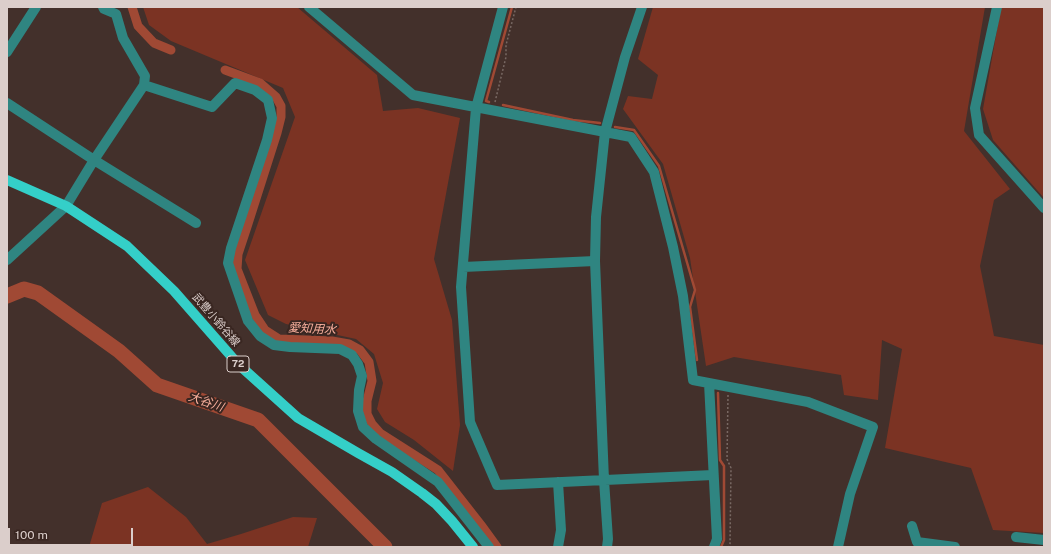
<!DOCTYPE html>
<html>
<head>
<meta charset="utf-8">
<style>
	body { margin:0 }
	#map { position:relative; width:1051px; height:554px; overflow:hidden; background:#43302b; font-family:"Public Sans",sans-serif }
	canvas { display:block }
	.frame { position:absolute; inset:0; border:8px solid #dbcecb; pointer-events:none }
	.scale { position:absolute; left:8px; top:528px; width:125px; height:18px; box-sizing:border-box; border:2px solid #dbcecb; border-top:0; padding-left:5px; font-size:12px; line-height:14px; white-space:nowrap; color:#dbcecb; -webkit-text-stroke:3px #392621; paint-order:stroke }
</style>
</head>
<body>
<div id="map">
<canvas width="1051" height="554"></canvas>
<div class="frame"></div>
<div class="scale">100 m</div>
</div>
<script>
const c = document.querySelector('canvas').getContext('2d');
c.lineJoin = 'round';
function fill(path, color) { c.fillStyle = color; c.fill(path, 'evenodd'); }
const shape = rows => new Path2D(rows.map(r => 'M' + r).join(''));
function trace(path, color, width, dash) { c.strokeStyle = color; c.lineWidth = width; c.lineCap = dash ? 'butt' : 'round'; c.setLineDash(dash || []); c.stroke(path); }
function drawText(font, color, halo, rows, align = 'center') {
  c.font = font + ' "Public Sans","Noto Sans JP",sans-serif'; c.lineWidth = 4; c.setLineDash([]); c.textBaseline = 'middle'; c.strokeStyle = halo; c.fillStyle = color; for (const [text, x, y, turn = 0] of rows) {
    c.save(); c.translate(x, y); c.rotate((+turn || 0) * Math.PI / 180); c.textAlign = isNaN(turn) ? turn : align; if (halo) c.strokeText(text, 0, 0); c.fillText(text, 0, 0); c.restore();
  }
}
fill(shape([
	[143,7,297,7,377,75,383,111,418,108,460,118,434,259,452,320,460,425,453,471,414,440,385,422,377,409,383,383,374,354,356,339,286,324,268,315,245,260,295,117,283,88,171,41,149,25],
	[653,7,985,7,964,131,1010,189,994,200,980,266,994,336,1044,345,1044,533,993,530,971,468,885,448,902,349,882,340,878,400,844,395,841,375,734,357,706,366,690,258,663,164,623,109,628,96,652,99,658,75,638,59],
	[1001,7,1044,7,1044,198,993,140,983,109],
	[148,487,186,517,207,544,241,534,293,517,317,518,308,547,89,547,102,503]
]), '#7b3323');
trace(shape([
	[489,102,486,101,512,7],
	[503,105,573,120,600,123],
	[615,127,634,130,659,166,695,290,690,307,697,360],
	[718,393,720,460,724,466,724,540,721,547]
]), '#a04934', 2.5);
trace(shape([
	[132,7,138,26,154,43,171,50],
	[225,70,260,83,276,97,281,106,281,117,277,133,247,227,238,254,237,269,255,315,265,330,279,339,332,341,349,344,360,350,369,362,372,381,367,401,367,414,372,424,380,433,438,470,481,525,497,547]
]), '#a04934', 9);
trace(shape([
	[7,296,24,289,38,293,119,351,157,385,258,420,385,547]
]), '#a04934', 15);
trace(shape([
	[495,102,506,57,506,45,516,7],
	[728,395,727,459,731,468,730,544,729,547]
]), '#786863', 1.5, [2, 2]);
trace(shape([
	[309,7,413,95,631,137,654,172,673,247,683,296,693,380,808,402,873,427,850,494,838,547],
	[503,7,476,108,461,287,470,422,497,485,713,475],
	[997,7,975,108,979,135,1044,208],
	[7,52,36,7],
	[144,85,212,107,235,83,255,90,268,100,272,118,267,140,231,248,228,263,248,321,260,336,274,345,290,347,340,349,352,355,358,364,362,376,359,390,358,411,363,427,376,439,438,482,489,547],
	[7,103,94,160,196,223],
	[7,260,66,206,94,160,144,85,145,76,123,38,116,14,104,9,103,7],
	[463,267,595,261],
	[709,383,717,539,714,547],
	[558,482,561,530,558,547],
	[912,526,917,542,955,547],
	[1016,537,1044,540],
	[607,547,608,539,604,480,595,261,596,217,605,132,625,57,642,7]
]), '#2f8581', 10);
trace(shape([
	[7,180,66,206,127,246,174,291,238,364,298,418,358,453,392,472,422,493,436,504,452,521,473,547]
]), '#34cfc8', 10);
for (const [x, y, w] of [
	[238,364,22]
]) { const box = new Path2D(); box.roundRect(x - w / 2, y - 8, w, 16, 3); c.fillStyle = '#392621'; c.fill(box); trace(box, '#dbcecb', 1); }
drawText('bold 10px', '#dbcecb', null, [
	["72",238,364]
]);
drawText('11px', '#dbcecb', '#392621', [
	["武豊小鈴谷線",216,320,49]
]);
drawText('italic 12px', '#f8af9c', '#392621', [
	["愛知用水",312,329,3],
	["大谷川",206,402,19]
]);
</script>
</body>
</html>
